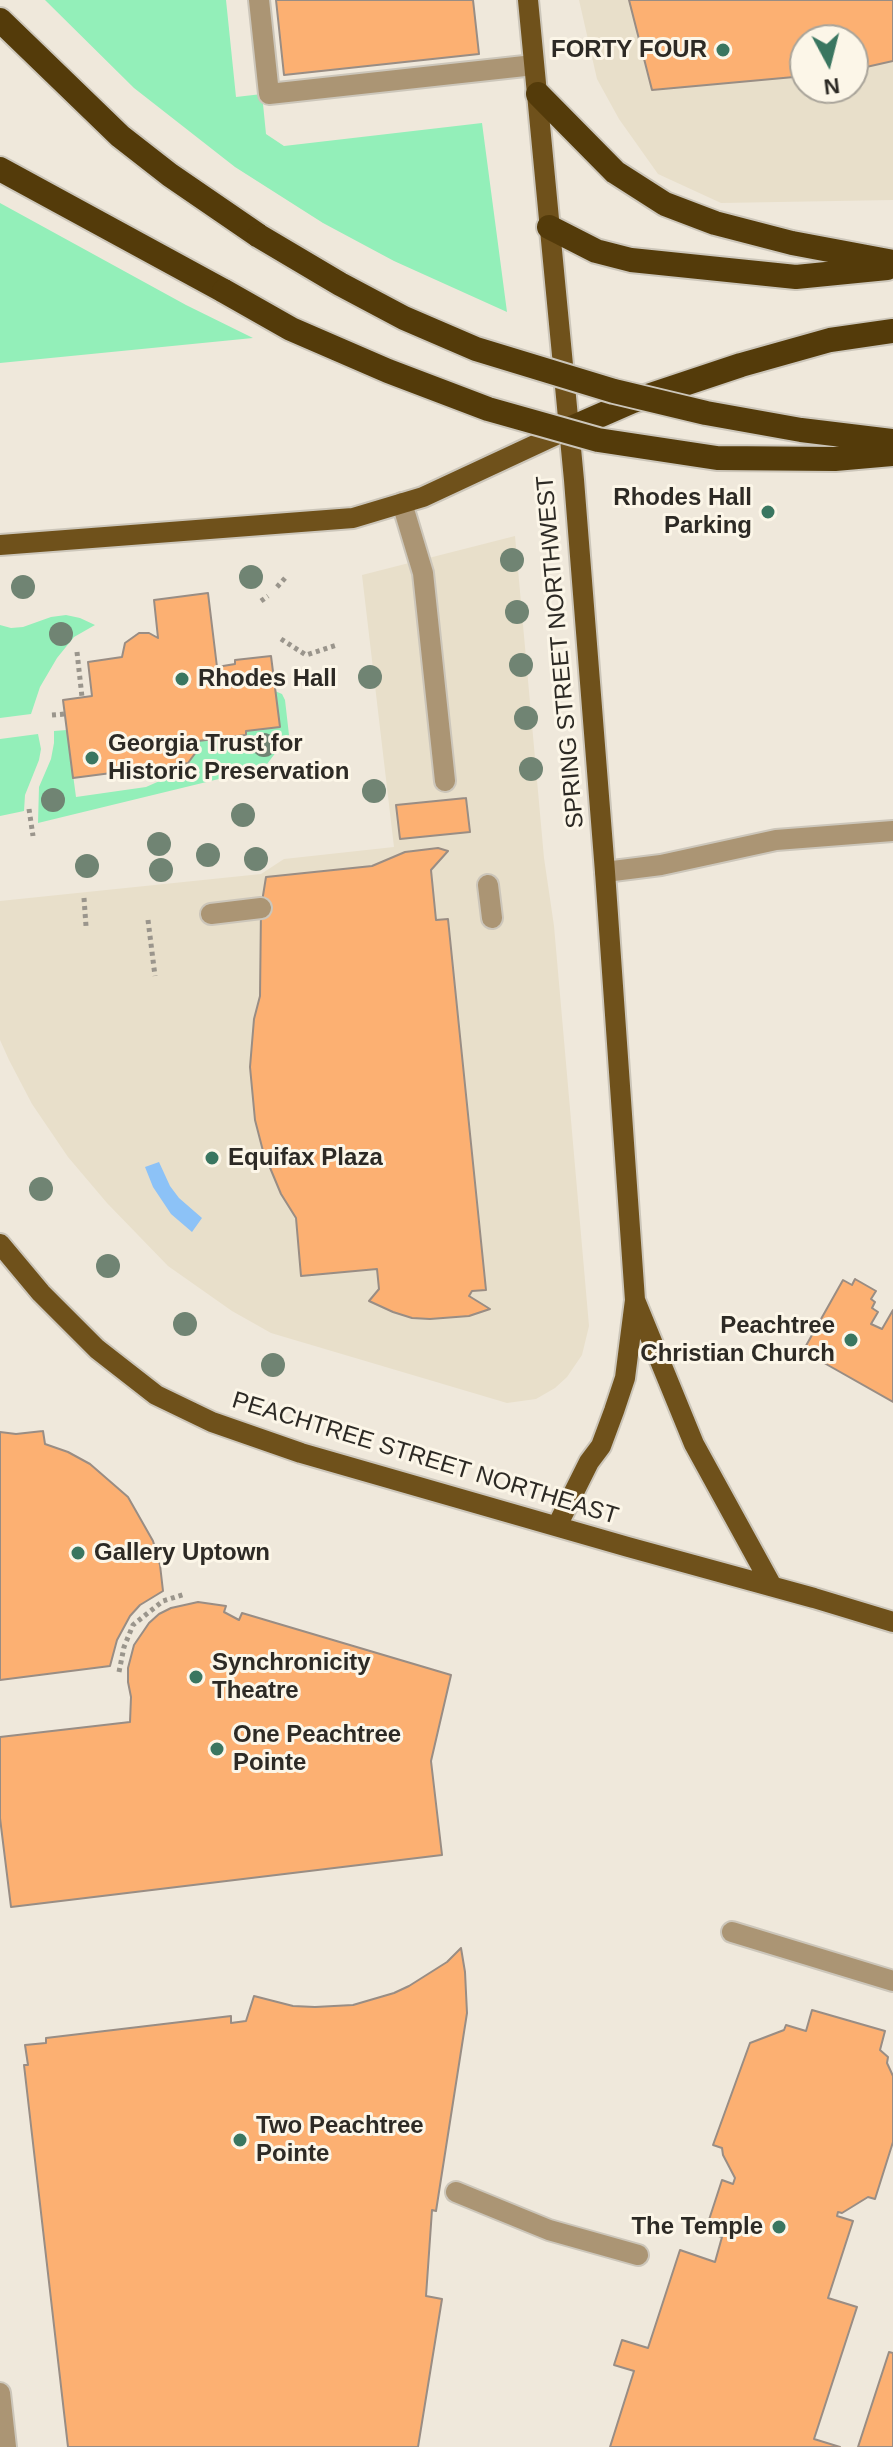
<!DOCTYPE html>
<html>
<head>
<meta charset="utf-8">
<style>
	body { margin:0 }
	#map { position:relative; width:893px; height:2447px; overflow:hidden; background:#efe8db; font-family:Arial,sans-serif }
	canvas { display:block }
	.north { position:absolute; left:789px; top:24px; width:80px; height:80px; box-sizing:border-box; background:#fcf6e8; border:2px solid #a9a49a; border-radius:50%; rotate:173deg; font-size:22px; font-weight:700; line-height:32px; text-align:center; color:#2d2a25 }
	.north::after { content:''; display:block; margin:auto; width:28px; height:36px; background:#3a7660; clip-path:polygon(50% 0,100% 100%,50% 72%,0 100%) }
</style>
</head>
<body>
<div id="map">
<canvas width="893" height="2447"></canvas>
<div class="north">N</div>
</div>
<script>
const c = document.querySelector('canvas').getContext('2d');
c.lineJoin = 'round';
function fill(path, color) { c.fillStyle = color; c.fill(path, 'evenodd'); }
const shape = rows => new Path2D(rows.map(r => 'M' + r).join(''));
function trace(path, color, width, dash) { c.strokeStyle = color; c.lineWidth = width; c.lineCap = dash ? 'butt' : 'round'; c.setLineDash(dash || []); c.stroke(path); }
function drawText(font, color, halo, rows, align = 'center') {
  c.font = font + ' Arial,sans-serif'; c.lineWidth = 6; c.setLineDash([]); c.textBaseline = 'middle'; c.strokeStyle = halo; c.fillStyle = color; for (const [text, x, y, turn = 0] of rows) {
    c.save(); c.translate(x, y); c.rotate((+turn || 0) * Math.PI / 180); c.textAlign = isNaN(turn) ? turn : align; if (halo) c.strokeText(text, 0, 0); c.fillText(text, 0, 0); c.restore();
  }
}
fill(shape([
	[579,0,893,0,893,200,721,203,658,174,619,119,597,79],
	[805,40,853,40,853,88,805,88],
	[515,536,544,858,554,926,589,1326,582,1355,567,1377,555,1388,536,1399,507,1403,271,1333,232,1311,168,1266,107,1203,68,1157,32,1104,9,1060,0,1040,0,901,261,874,284,859,394,847,362,575]
]), '#e8dfca');
fill(shape([
	[45,0,226,0,236,97,262,94,266,134,284,146,482,123,507,312,394,261,323,223,235,167,134,88],
	[0,203,186,305,253,338,0,363],
	[66,615,80,618,95,625,74,637,57,658,40,687,31,714,0,718,0,625,11,628,23,627,51,617],
	[275,691,282,694,285,700,289,735,264,768,38,823,39,787,51,759,54,743,54,731,67,730,76,797,146,787,180,772,199,749,198,741,246,735,246,731,279,727],
	[38,734,41,749,39,760,25,795,24,811,0,816,0,739]
]), '#93efb9');
fill(shape([
	[159,1162,170,1186,179,1198,202,1218,192,1232,171,1214,153,1187,145,1167]
]), '#8cc2f7');
const building = shape([
	[276,0,473,0,479,54,284,75,276,0],
	[629,0,893,0,893,61,853,70,853,40,805,40,805,76,652,90,629,0],
	[208,593,217,667,235,664,235,660,271,656,280,727,246,731,246,735,198,741,199,748,188,763,73,778,63,700,92,696,88,662,122,657,125,643,139,633,149,633,158,638,154,600,208,593],
	[466,798,470,832,400,839,396,805,466,798],
	[438,848,448,851,431,870,436,920,448,919,486,1290,472,1291,469,1296,490,1309,469,1316,430,1319,412,1318,393,1312,369,1301,379,1289,377,1269,301,1276,296,1218,281,1194,263,1151,255,1120,250,1067,254,1019,260,996,261,908,266,877,372,866,405,852,438,848],
	[855,1279,876,1291,871,1299,875,1302,872,1308,878,1312,871,1324,882,1329,893,1310,893,1402,803,1351,843,1280,852,1285,855,1279],
	[43,1431,45,1444,68,1452,90,1464,128,1497,153,1541,160,1565,163,1591,140,1605,130,1616,117,1640,110,1666,0,1680,0,1432,16,1434,43,1431],
	[198,1602,226,1606,224,1612,239,1620,242,1613,451,1675,431,1761,442,1855,11,1907,0,1818,0,1737,130,1722,131,1697,128,1682,128,1668,134,1645,149,1623,159,1614,171,1608,198,1602],
	[461,1948,465,1972,467,2013,436,2211,432,2210,426,2296,442,2299,418,2447,68,2447,24,2065,28,2065,25,2045,46,2043,46,2038,231,2016,231,2023,246,2021,254,1996,293,2006,315,2007,353,2005,394,1993,409,1986,447,1962,461,1948],
	[812,2010,885,2031,880,2050,888,2057,887,2063,893,2076,893,2142,875,2199,868,2197,842,2213,838,2212,837,2216,853,2221,828,2298,857,2307,814,2439,840,2447,610,2447,634,2371,614,2365,622,2340,648,2348,680,2250,715,2262,722,2237,705,2232,722,2180,733,2184,735,2178,723,2155,722,2148,713,2145,750,2043,784,2030,786,2025,806,2031,812,2010],
	[889,2352,893,2353,893,2447,858,2447,889,2352]
]);
fill(building, '#fcb072');
trace(building, '#998d84', 2);
const minor = shape([
	[259,0,269,94,534,65],
	[402,503,423,573,445,781],
	[605,872,661,865,776,840,893,831],
	[488,885,492,918],
	[211,914,261,908],
	[732,1932,893,1981],
	[456,2192,549,2230,638,2255],
	[0,2393,6,2447]
]);
const major = shape([
	[528,0,574,480,605,872,635,1300,625,1378,614,1411,601,1446,589,1462,557,1526],
	[0,545,353,518,423,497,569,429],
	[0,1244,41,1293,97,1349,156,1395,212,1422,301,1453,628,1547,814,1598,893,1622],
	[635,1300,694,1444,772,1586]
]);
const highway = shape([
	[0,20,120,136,170,175,259,236],
	[538,94,615,172,665,204,715,223,792,243,893,262],
	[0,169,224,291],
	[549,227,596,251,631,260,796,277,887,268],
	[569,429,633,401,741,365,830,340,893,331]
]);
trace(minor, '#ccc6ba', 24);
trace(major, '#ccc6ba', 24);
trace(highway, '#ccc6ba', 28);
trace(shape([
	[277,587,286,577],
	[261,601,268,596],
	[281,639,306,655,337,645],
	[77,652,82,697],
	[52,715,65,714],
	[29,809,33,836],
	[84,898,86,926],
	[148,920,155,976],
	[119,1672,124,1647,133,1625,163,1601,185,1594]
]), '#9a958c', 5, [4, 4]);
trace(minor, '#ab9574', 20);
trace(major, '#6f511b', 20);
trace(highway, '#543b0a', 24);
const highwayBridge = shape([
	[259,236,340,284,404,318,476,349,614,391,706,413,801,430,893,441],
	[224,291,291,329,388,371,488,409,598,440,717,458,835,459,893,454]
]);
trace(highwayBridge, '#ccc6ba', 28, []);
trace(highwayBridge, '#543b0a', 24);
c.fillStyle = '#708473';
for (const [x, y] of [
	[512,560],
	[251,577],
	[23,587],
	[517,612],
	[61,634],
	[521,665],
	[370,677],
	[526,718],
	[264,745],
	[531,769],
	[374,791],
	[53,800],
	[243,815],
	[159,844],
	[208,855],
	[256,859],
	[87,866],
	[161,870],
	[41,1189],
	[108,1266],
	[185,1324],
	[273,1365]
]) { c.beginPath(); c.arc(x, y, 12, 0, 2 * Math.PI); c.fill(); }
for (const [x, y, r, color] of [
	[723,50,8,"#3a7660"],
	[768,512,8,"#3a7660"],
	[182,679,8,"#3a7660"],
	[92,758,8,"#3a7660"],
	[212,1158,8,"#3a7660"],
	[851,1340,8,"#3a7660"],
	[78,1553,8,"#3a7660"],
	[196,1677,8,"#3a7660"],
	[217,1749,8,"#3a7660"],
	[240,2140,8,"#3a7660"],
	[779,2227,8,"#3a7660"]
]) { const dot = new Path2D(); dot.arc(x, y, r, 0, 2 * Math.PI); c.fillStyle = color; c.fill(dot); trace(dot, '#fcf6e8', 3); }
drawText('bold 24px', '#2d2a25', '#fcf6e8', [
	["FORTY FOUR",707,50,"right"],
	["Rhodes Hall",752,498,"right"],
	["Parking",752,526,"right"],
	["Rhodes Hall",198,679],
	["Georgia Trust for",108,744],
	["Historic Preservation",108,772],
	["Equifax Plaza",228,1158],
	["Peachtree",835,1326,"right"],
	["Christian Church",835,1354,"right"],
	["Gallery Uptown",94,1553],
	["Synchronicity",212,1663],
	["Theatre",212,1691],
	["One Peachtree",233,1735],
	["Pointe",233,1763],
	["Two Peachtree",256,2126],
	["Pointe",256,2154],
	["The Temple",763,2227,"right"]
], 'left');
drawText('24px', '#2d2a25', '#fcf6e8', [
	["SPRING STREET NORTHWEST",561,652,-95],
	["PEACHTREE STREET NORTHEAST",425,1459,17]
]);
</script>
</body>
</html>
